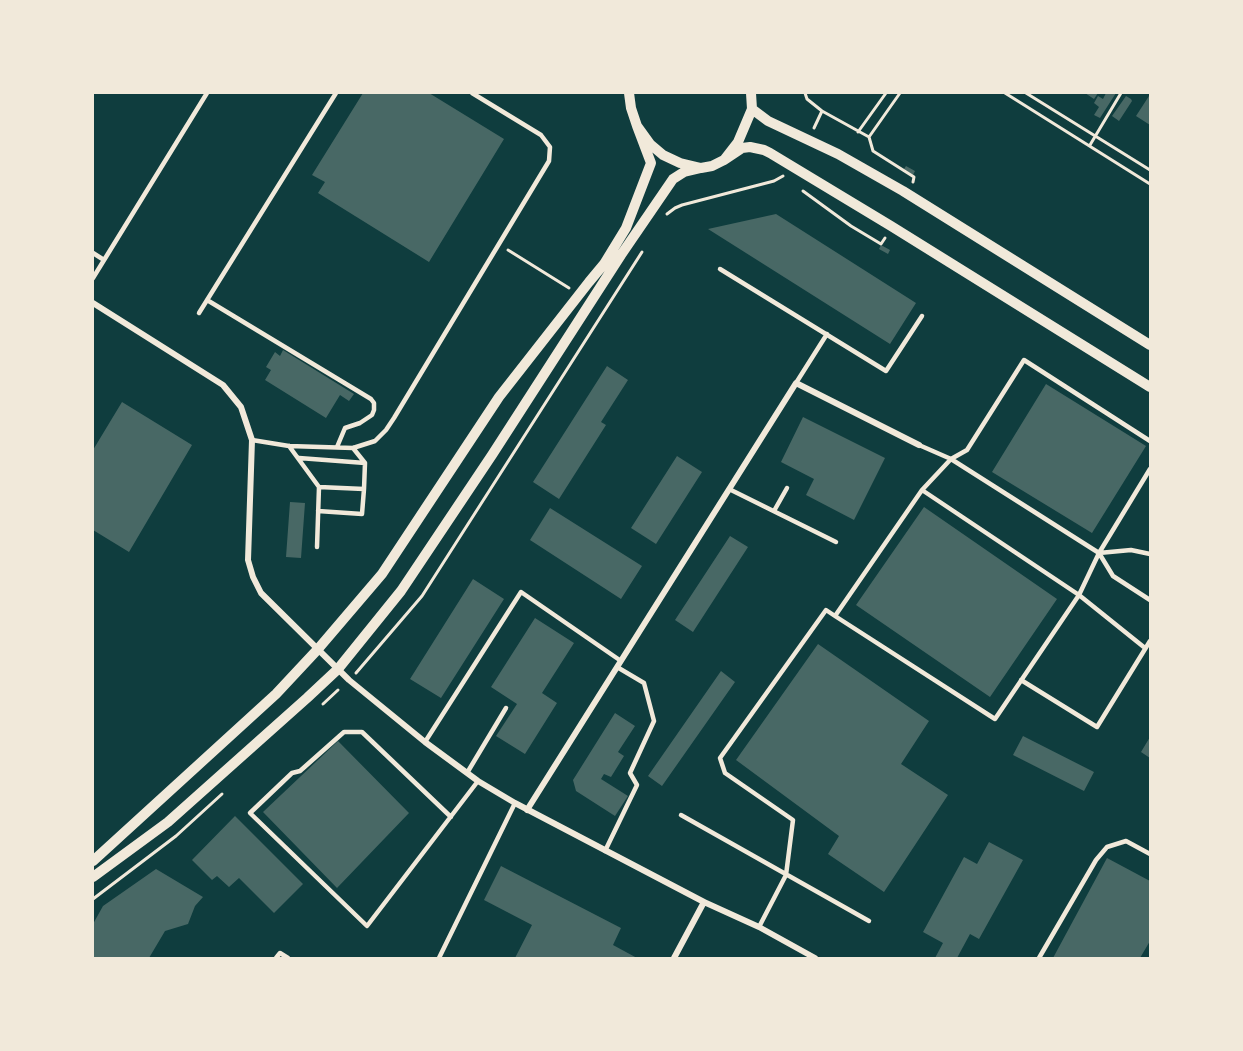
<!DOCTYPE html>
<html>
<head>
<meta charset="utf-8">
<style>
	body { margin:0 }
	#map { position:relative; width:1243px; height:1051px; overflow:hidden; background:#0f3d3e; font-family:Barlow,sans-serif }
	canvas { display:block }
	.frame { position:absolute; inset:0; border:94px solid #f1e9da; pointer-events:none }
</style>
</head>
<body>
<div id="map">
<canvas width="1243" height="1051"></canvas>
<div class="frame"></div>
</div>
<script>
const c = document.querySelector('canvas').getContext('2d');
c.lineJoin = 'round';
function fill(path, color) { c.fillStyle = color; c.fill(path, 'evenodd'); }
const shape = rows => new Path2D(rows.map(r => 'M' + r).join(''));
function trace(path, color, width, dash) { c.strokeStyle = color; c.lineWidth = width; c.lineCap = dash ? 'butt' : 'round'; c.setLineDash(dash || []); c.stroke(path); }
fill(shape([
	[363,93,429,93,504,139,429,262,318,193,325,182,312,175],
	[1085,93,1098,93,1094,99],
	[1106,93,1116,93,1100,118,1094,115,1099,107,1094,103,1098,96,1103,99],
	[1126,96,1131,99,1132,101,1119,121,1112,116],
	[1149,96,1150,97,1150,125,1136,116],
	[906,166,915,171,913,175,904,169],
	[776,214,916,303,890,344,708,229],
	[881,245,890,250,888,254,879,249],
	[283,350,354,394,349,401,340,395,326,418,265,380,271,370,266,367,275,352,280,356],
	[607,366,628,380,601,422,606,425,559,499,533,482],
	[1046,384,1146,446,1092,533,992,472],
	[122,402,192,445,129,552,93,530,93,450],
	[803,417,885,458,854,520,806,495,814,479,781,462],
	[677,456,702,472,656,544,631,528],
	[290,502,305,503,301,558,286,557],
	[924,507,1057,599,990,697,856,605],
	[550,508,642,566,621,599,530,540],
	[730,536,748,547,693,632,675,620],
	[473,579,504,599,441,698,410,679],
	[535,618,574,643,542,693,557,703,525,754,496,736,517,704,491,687],
	[818,644,929,721,901,764,948,795,884,892,828,854,839,836,736,760],
	[721,671,735,682,662,786,648,776],
	[615,713,635,726,618,752,624,756,611,777,604,774,601,779,628,796,615,816,576,791,573,780],
	[1023,736,1094,772,1084,791,1013,755],
	[1150,737,1150,758,1141,752],
	[338,741,409,813,337,888,263,812],
	[235,816,303,884,274,913,239,878,229,887,217,876,212,880,192,860],
	[989,842,1023,860,979,939,970,934,957,958,935,958,943,943,923,932,964,857,977,864],
	[1107,858,1150,881,1150,941,1140,958,1053,958],
	[501,866,621,928,613,945,637,958,515,958,532,925,484,900],
	[156,869,203,897,195,906,188,924,165,931,149,958,93,958,93,924,103,906]
]), '#486865');
trace(shape([
	[805,93,807,99,822,111,869,137,900,93],
	[1005,93,1150,184],
	[1026,93,1150,170],
	[814,128,822,111],
	[858,132,886,93],
	[869,137,873,151,914,177,913,182],
	[1090,145,1121,93],
	[803,191,851,226,881,244,885,238],
	[667,214,675,208,682,205,774,181,783,176],
	[508,250,569,288],
	[356,673,422,596,642,252],
	[323,704,338,690],
	[93,899,176,836,222,794]
]), '#f1e9da', 3);
trace(shape([
	[93,253,104,260],
	[720,269,886,371,922,316],
	[93,278,207,93],
	[207,300,371,399,374,403,374,410,372,415,360,423,345,428,337,447],
	[199,313,336,93],
	[796,383,827,334],
	[252,440,289,446,353,448,375,441,386,430,394,418,549,161,550,147,541,135,472,93],
	[919,445,951,459,1099,553,1113,576,1150,600],
	[289,446,319,487,317,547],
	[299,458,365,463],
	[319,487,364,489,365,463,353,448],
	[729,489,836,542],
	[922,490,951,459,967,450,1024,360,1150,441],
	[318,511,362,514,364,489],
	[774,511,787,488],
	[1099,553,1131,550,1150,554],
	[1145,648,1079,595,1099,553,1150,469],
	[1021,680,1097,727,1150,641],
	[425,742,521,592,621,661],
	[467,773,506,708],
	[681,815,869,921],
	[451,817,362,732,344,732,300,771,292,773,250,813,367,926,478,781],
	[605,851,637,785,630,773,654,721,644,683,617,667],
	[759,927,786,875,793,820,725,773,720,758,826,610,835,616,995,719,1079,595,922,490,835,616],
	[276,958,280,953,288,958],
	[439,958,515,803],
	[1039,958,1096,860,1107,847,1126,841,1150,854]
]), '#f1e9da', 4.5);
trace(shape([
	[93,303,223,385,241,407,252,440,248,560,253,577,261,593,349,680,425,742,478,781,515,803,704,902,759,927,815,958],
	[527,810,796,383,919,445],
	[674,958,704,902]
]), '#f1e9da', 6);
trace(shape([
	[629,93,631,108,637,126,650,144,663,155,680,163,701,168,712,166,724,160,738,142,752,109,751,93],
	[752,109,768,121,838,154,903,191,1150,345],
	[724,160,742,148,750,147,764,150,770,153,891,226,1150,387],
	[93,861,276,694,318,649,382,574,499,397,589,282,604,264,626,228,651,163,637,126],
	[93,877,168,822,307,698,338,669,401,591,492,455,621,255,673,179,684,172,701,168]
]), '#f1e9da', 10);
</script>
</body>
</html>
